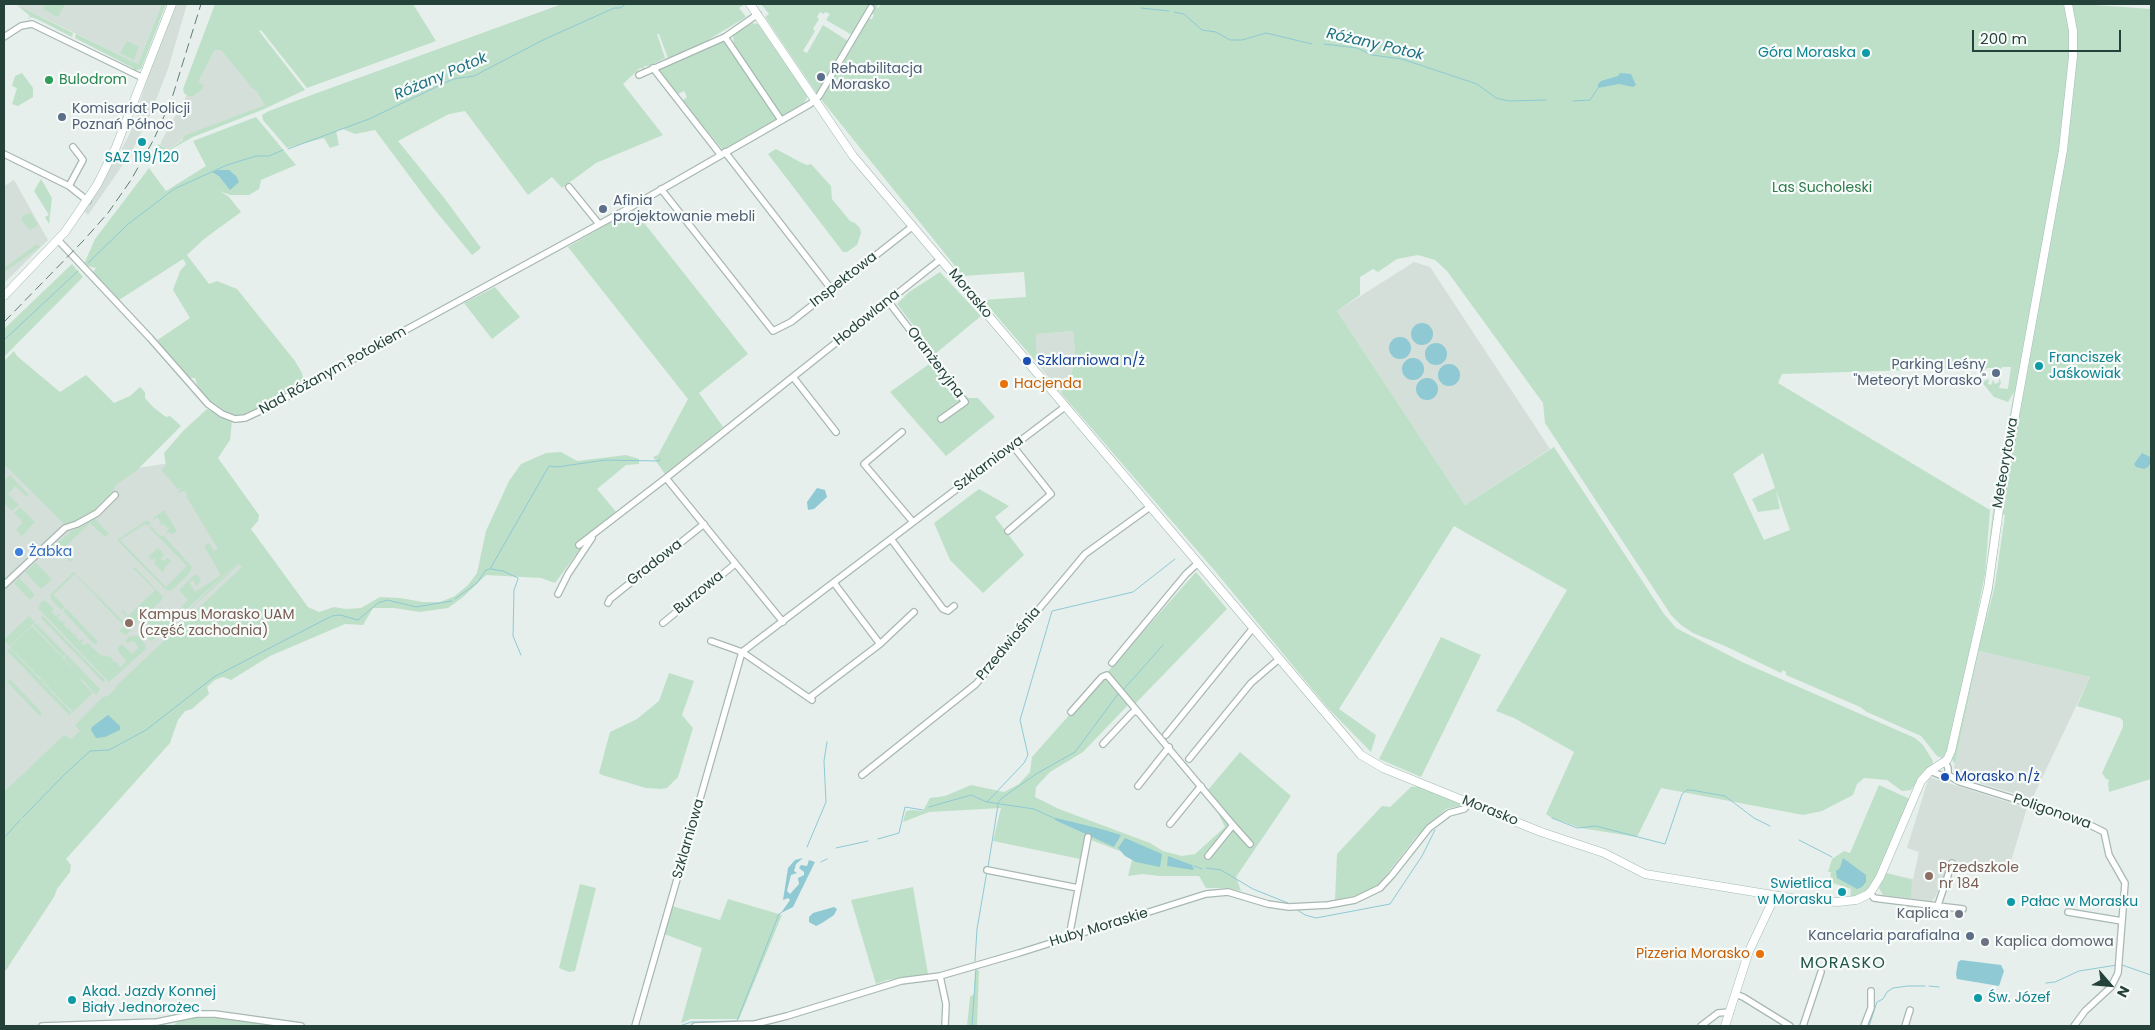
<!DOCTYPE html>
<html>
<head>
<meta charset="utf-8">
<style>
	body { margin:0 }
	#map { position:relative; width:2155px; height:1030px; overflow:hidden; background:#e6efeb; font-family:Poppins,sans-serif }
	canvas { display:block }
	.frame { position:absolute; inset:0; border:5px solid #24423a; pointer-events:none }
	.north { position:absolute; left:2085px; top:960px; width:50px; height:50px; -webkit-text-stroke:4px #f7fbf9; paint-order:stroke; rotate:117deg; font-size:14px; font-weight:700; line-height:20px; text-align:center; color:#24423a }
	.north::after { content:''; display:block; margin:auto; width:18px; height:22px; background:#24423a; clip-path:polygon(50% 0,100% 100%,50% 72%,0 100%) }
	.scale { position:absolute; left:1972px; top:30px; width:149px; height:22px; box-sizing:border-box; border:2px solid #24423a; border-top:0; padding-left:6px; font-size:15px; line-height:18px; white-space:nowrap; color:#24423a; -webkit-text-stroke:4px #f7fbf9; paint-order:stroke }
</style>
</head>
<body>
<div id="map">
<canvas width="2155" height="1030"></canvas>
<div class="frame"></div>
<div class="north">N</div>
<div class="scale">200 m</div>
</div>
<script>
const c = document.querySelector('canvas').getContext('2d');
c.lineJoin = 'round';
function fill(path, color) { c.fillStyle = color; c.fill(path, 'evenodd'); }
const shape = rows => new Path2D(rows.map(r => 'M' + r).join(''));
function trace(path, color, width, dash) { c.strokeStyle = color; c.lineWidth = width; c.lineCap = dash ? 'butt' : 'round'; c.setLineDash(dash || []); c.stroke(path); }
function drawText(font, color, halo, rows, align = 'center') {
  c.font = font + ' Poppins,sans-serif'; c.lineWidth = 4.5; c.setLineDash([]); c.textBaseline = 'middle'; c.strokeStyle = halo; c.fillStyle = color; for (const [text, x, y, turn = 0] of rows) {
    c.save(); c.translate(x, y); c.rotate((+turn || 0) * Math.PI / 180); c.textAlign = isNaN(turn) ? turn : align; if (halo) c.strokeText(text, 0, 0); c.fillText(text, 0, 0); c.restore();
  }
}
fill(shape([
	[15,4,162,4,138,64],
	[174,4,187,4,168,69,151,113,131,153,88,215,84,211,118,150,120,152,129,135,140,109,138,108,149,74,148,73],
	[223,47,268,105,187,136,168,150,160,145,162,140,193,84,197,82,216,49],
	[14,180,48,240,4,283,4,186],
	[1414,262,1430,267,1550,449,1465,505,1337,311],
	[1073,331,1075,353,1072,371,1061,393,1037,363,1036,334],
	[4,446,131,469,170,463,273,606,4,796],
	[1979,651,2090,677,2032,799,1957,776,1954,768],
	[1929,777,2027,808,2008,871,1950,862,1935,898,1931,901,1883,895,1879,888,1886,873,1913,879,1919,852,1907,848]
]), '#d4dfda');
fill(shape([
	[45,4,65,4,58,17,43,9],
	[162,4,166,4,141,69,138,70,132,71,133,68,75,38,76,34,138,64],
	[215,4,413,4,436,41,307,88,261,30,259,31,305,90,262,110,193,137,159,156,157,152,158,144,168,150,183,140,183,138,186,135,265,105,256,90,254,90,221,50,215,50,198,82,204,86,201,90,193,96,188,96,184,93,183,89],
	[562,4,745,4,739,8,746,17,698,46,668,58,659,34,657,34,665,58,649,66,644,66,644,69,640,68,623,84,663,135,596,163,562,188,552,177,528,195,465,111,449,114,398,141,445,199,481,248,472,255,434,209,375,130,355,134,343,129,336,131,339,145,330,148,324,138,287,148,263,120,262,115,269,111,306,97],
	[761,4,879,4,877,7,878,8,881,4,2080,4,2151,9,2151,779,2109,792,2108,783,2109,780,2106,779,2102,773,2123,727,2123,721,2120,718,2077,706,2090,677,1979,651,1955,764,1947,753,1942,758,1937,756,1921,736,1867,712,1860,707,1786,675,1786,672,1783,670,1781,673,1725,646,1693,633,1681,625,1671,615,1545,423,1543,403,1447,271,1435,260,1418,255,1397,259,1378,272,1373,269,1360,277,1360,295,1337,311,1465,505,1554,447,1664,614,1676,628,1742,662,1915,738,1923,745,1933,761,1932,765,1921,776,1911,790,1902,791,1887,780,1864,778,1857,784,1853,795,1822,811,1803,815,1661,788,1637,837,1581,828,1552,818,1546,814,1574,752,1514,718,1496,711,1567,590,1454,526,1339,709,1376,735,1371,752,1327,707,1215,571,1061,393,1072,371,1075,353,1073,331,1036,334,1037,363,983,300,1026,297,1024,272,963,276,820,98,867,19,872,19,874,15,871,13,874,7,868,7,852,35,826,20,830,14,825,12,824,14,820,12,817,17,819,19,813,29,815,31,803,51,807,53,823,25,848,41,817,94,765,17,769,14],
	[2002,367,2011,367,2008,389,1999,388,2001,382,1999,378,1999,382,1995,384,1993,380,1991,385,1988,384,1989,379,1984,381,1983,378,1982,374,1987,368,2000,368,1999,369,1992,368,1993,374,1995,371,1999,372],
	[1980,368,1981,381,1994,397,2008,402,2014,392,1993,511,1984,586,1970,649,1985,574,1990,510,1778,383,1782,374],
	[1763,453,1775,488,1752,499,1758,512,1780,509,1776,490,1790,530,1764,540,1733,474],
	[2002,514,2005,515,1995,585,1984,630,1993,589],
	[17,5,73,33,72,37,37,19,31,17,28,20,30,16],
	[752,23,758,24,808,96,804,103,782,117,734,46,733,35],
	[127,41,139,47,134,60,120,53],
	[723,41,747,73,746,74,755,87,778,119,723,150,682,101,687,97,684,91,678,94,658,71,659,69],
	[22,73,33,88,33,97,18,106,12,104,17,88,12,86,15,76],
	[256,117,296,165,261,180,259,189,249,195,230,195,220,191,229,197,241,212,204,239,187,255,209,284,217,281,237,289,295,361,302,373,304,383,245,415,233,416,212,404,198,388,195,378,189,378,156,341,190,318,173,290,180,271,186,264,183,259,119,300,94,274,93,272,96,268,87,266,84,264,95,239,149,168,166,191,206,166,193,141],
	[776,149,800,162,807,165,811,164,831,186,832,199,850,221,855,223,860,228,861,233,857,245,847,252,843,252,768,154],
	[41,179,52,198,49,224,45,217,49,215,34,191],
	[633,209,748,354,699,393,723,427,665,474,653,457,658,455,688,399,568,247],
	[31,213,38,225,30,230,22,221,22,217,24,215],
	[37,244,40,247,4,272,4,268],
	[72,264,83,277,4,357,4,329],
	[940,272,981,316,935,354,897,304,909,292],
	[495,287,520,317,492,339,464,303],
	[14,351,17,356,60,392,86,375,114,403,130,396,140,387,145,392,145,398,153,407,166,417,170,416,181,426,136,471,117,484,110,495,88,516,68,524,64,524,4,464,4,361],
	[932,362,968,398,978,398,995,417,946,456,890,392],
	[207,409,232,421,230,440,218,458,259,515,258,521,251,529,308,607,319,612,334,607,346,609,361,608,380,597,400,598,423,602,440,602,455,596,468,585,477,573,486,531,509,481,521,464,546,453,561,452,577,461,626,455,639,459,639,464,626,465,597,489,617,513,594,530,555,583,541,578,486,575,463,597,448,608,420,612,394,608,373,608,363,625,345,624,270,656,231,680,223,677,215,680,207,687,209,694,192,709,185,711,178,720,170,743,66,859,71,865,70,872,57,889,54,897,4,973,4,792,64,735,71,739,80,731,75,725,103,697,108,696,115,689,114,688,242,567,239,564,192,608,190,609,238,562,187,609,181,607,188,600,179,590,194,575,197,575,201,580,197,586,193,580,189,582,195,592,221,575,204,546,209,543,214,551,218,549,186,496,188,495,185,491,176,493,183,488,178,489,161,470,166,466,164,453,183,431],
	[10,475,29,495,27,497,15,486,8,494,19,505,12,511,4,503,4,481],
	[979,489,1009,506,995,517,1024,555,983,593,950,560,934,523],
	[20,507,35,522,22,536,16,530,23,522,14,513],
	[164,510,177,531,172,534,166,532,169,529,163,524,160,526,159,525,161,522,157,517,154,520,153,518],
	[95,519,108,533,111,531,105,537,90,523,63,549,73,559,70,562,54,545,72,531],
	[147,520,151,523,148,526,145,524,120,540,166,587,187,566,149,527,151,526,161,537,163,535,192,567,189,574,171,591,165,589,117,540],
	[158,548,164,555,161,559,163,561,167,558,171,561,165,567,163,573,154,563,156,560,154,558,152,561,148,557],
	[36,563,52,579,41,589,25,572],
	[135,567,163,597,161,601,135,624,121,611,123,610,128,616,155,590,134,569,131,570],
	[74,572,130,628,130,631,126,635,119,631,124,626,75,574,53,595,65,607,61,610,51,599,50,595],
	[1196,572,1227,609,1133,706,1128,705,1083,752,1050,772,1036,787,1035,797,1059,809,1150,843,1163,851,1182,856,1195,854,1225,827,1207,791,1240,752,1291,796,1236,877,1241,891,1226,888,1206,888,1199,876,1160,876,1143,874,1128,876,1133,856,1091,840,1086,836,1080,859,993,841,1001,808,929,812,903,822,906,811,912,810,923,811,930,798,945,796,971,785,1004,792,1019,784,1030,772,1032,757],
	[21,576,20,579,35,595,30,600,14,583],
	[42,601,46,601,54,609,51,612,56,616,59,614,60,615,57,618,62,622,66,621,63,624,68,629,72,627,69,630,74,635,78,634,75,636,80,641,83,639,84,640,81,643,83,645,88,643,100,655,111,657,114,663,116,662,121,667,126,661,118,651,118,648,122,644,132,654,139,647,133,641,127,643,125,641,130,636,138,636,145,644,146,649,109,682,38,608],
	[160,607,170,617,178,610,180,617,152,641,148,639,155,631,146,621],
	[66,608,98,642,95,645,63,611],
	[29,616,35,622,10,646,4,640],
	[43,616,105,680,103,682,41,618],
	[36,623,66,654,63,657,33,625],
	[32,626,81,677,81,681,93,693,73,712,10,647],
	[1441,637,1481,655,1421,777,1379,759],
	[10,648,72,713,69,715,7,651],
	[67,655,100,689,96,695,64,658],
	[669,673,694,681,682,715,693,728,678,777,667,788,660,789,646,788,602,775,599,773,610,732,637,719,659,701],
	[10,679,42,713,40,716,7,682],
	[1879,785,1910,799,1880,871,1869,891,1850,899,1851,889,1830,882,1831,872,1828,872,1832,859,1844,851,1850,853],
	[1421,786,1464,805,1446,809,1436,818,1417,836,1379,884,1362,894,1335,900,1337,854,1382,806,1390,807,1411,787],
	[1886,873,1912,880,1911,898,1883,895,1879,888],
	[580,884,596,888,575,971,569,972,559,968],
	[913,887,928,974,887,980,876,984,851,900],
	[728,899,782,915,739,1019,691,1019,681,1023,702,948,664,934,672,906,720,920],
	[979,970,977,1026,967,1026,970,997,974,994,975,971],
	[213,1014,290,1023,307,1026,173,1026,181,1018,192,1015,205,1018]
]), '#bfe0c8');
fill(shape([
	[1620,73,1631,74,1636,85,1633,87,1619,84,1598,88,1598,84,1601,81,1618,76],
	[218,170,229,170,236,176,239,182,230,190,219,176,212,172],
	'1411 334a11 11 0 1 1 22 0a11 11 0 1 1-22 0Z',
	'1389 348a11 11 0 1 1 22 0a11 11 0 1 1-22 0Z',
	'1425 354a11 11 0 1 1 22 0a11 11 0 1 1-22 0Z',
	'1402 369a11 11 0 1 1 22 0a11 11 0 1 1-22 0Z',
	'1438 375a11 11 0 1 1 22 0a11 11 0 1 1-22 0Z',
	'1416 389a11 11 0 1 1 22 0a11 11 0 1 1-22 0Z',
	[2142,453,2150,457,2151,462,2148,467,2144,469,2136,467,2134,464],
	[817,488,825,490,827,497,814,509,808,510,807,502],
	[108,715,120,726,120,730,105,737,96,738,91,730,92,727],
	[1056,818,1101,829,1121,835,1114,847,1055,820],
	[1125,838,1162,854,1160,867,1136,862,1125,856,1118,848],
	[1168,856,1192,865,1194,870,1167,866],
	[803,858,796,864,794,871,797,873,791,875,787,891,790,894,799,884,798,878,804,875,804,872,799,868,801,865,807,866,809,860,815,862,793,907,781,913,790,900,788,898,783,900,788,868,795,860],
	[1843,858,1866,875,1866,882,1862,887,1857,889,1837,878,1836,871,1840,868],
	[834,907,837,909,834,915,822,923,816,926,809,922,809,917,813,913],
	[1961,960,2001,965,2004,971,1999,986,1957,979,1956,974,1958,962]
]), '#8ec9d4');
trace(shape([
	[1141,8,1169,11],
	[1174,12,1184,14,1202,30,1216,32,1230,40,1242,40,1266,33,1312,44],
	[1324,44,1357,48,1372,55,1402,59,1477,84,1496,98,1509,101,1546,100],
	[1573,101,1590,100,1598,88],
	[288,149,369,119,453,79,474,76,543,40,614,8,620,8,626,4],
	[88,263,127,225,174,189,227,165,256,156,269,156,283,150],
	[4,340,78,271],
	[491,569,503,571,518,578],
	[518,579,514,590,513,636,521,655],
	[455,599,477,583,486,570,490,569,549,466,557,467,605,460,659,461,660,459],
	[1123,690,1163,645],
	[987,802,1024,763,1028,755,1020,720,1052,611,1133,592,1175,559],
	[997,804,1002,798,1036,774,1075,752,1118,694],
	[929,807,971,795,987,802,1034,809,1056,819],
	[23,817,64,775,90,751,109,750,146,730,214,677,289,638,332,616,340,615,358,620,378,603,387,600,416,607,452,601],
	[1552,818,1577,828,1596,826,1665,844,1682,794,1687,790,1691,790,1725,796,1754,818,1770,826],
	[4,838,20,820],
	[878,839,899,833,905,807,923,810],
	[1799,840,1832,857],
	[807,847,826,802,824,761,827,742],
	[836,848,868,841],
	[821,862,827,859],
	[1194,866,1202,869],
	[988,867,998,805],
	[1206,868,1221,870,1253,889,1288,903],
	[1296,909,1305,915,1316,918,1390,904,1422,856,1435,830],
	[975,961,977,929,987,871],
	[2122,965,2151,975],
	[2046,983,2055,982,2079,971,2117,965],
	[1929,986,1939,987],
	[539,1026,540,1026],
	[680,1026,691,1022,737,1021,779,914,782,912],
	[972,1026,976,969],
	[1869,1026,1877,1002,1883,999,1887,992,1893,988,1908,986,1925,986]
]), '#8ec9d4', 1);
const street = shape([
	[4,37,21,26,32,24,143,78],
	[725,37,781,120],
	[653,68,720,154],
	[639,75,725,37,758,14],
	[725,152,832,290],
	[4,154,69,186,88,201],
	[69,186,83,160,73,147],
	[569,187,599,224],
	[661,189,773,331,791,322,913,226],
	[58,240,150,338,208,404,222,414,235,419,245,418,273,405,369,350,631,207,810,104,819,96,871,8],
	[888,301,965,402,941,419],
	[793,377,836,432],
	[902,432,864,464,913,522],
	[1008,531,1051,494,1013,446],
	[891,539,943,609,948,611,954,606],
	[579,545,666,478],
	[834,583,880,644,914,612],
	[4,585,65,528,77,524,97,513,115,495],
	[558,594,568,574,592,538],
	[608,603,610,599,704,524],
	[783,622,666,478,941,259],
	[663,623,735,564],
	[711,641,742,652,812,700],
	[1112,663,1186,574,1198,563],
	[809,698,880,644],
	[1071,712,1102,677,1107,675,1233,825,1208,856],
	[1166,735,1253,628],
	[1103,744,1132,713,1135,711,1139,713],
	[1189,759,1251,683,1279,659],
	[1930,771,1945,777,1948,775,1948,768,1945,761],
	[862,775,976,684,1085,554,1150,507],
	[1948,775,1960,782,2078,819,2104,832,2109,855,2125,883,2118,973,2111,987,2085,1011,2074,1026],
	[1138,786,1169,747],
	[1170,824,1201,786],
	[1233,825,1250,844],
	[987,870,1078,888],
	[1870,893,1874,898,1881,899,1963,909],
	[1938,905,1952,863],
	[2068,912,2122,921],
	[1069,937,1088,837],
	[940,976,946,1004,945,1026],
	[1735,994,1743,997,1790,1026],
	[42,1026,157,1022,196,1014,215,1014,301,1026],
	[635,1026,742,652,1066,406],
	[695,1026,755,1024,787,1016,901,981,940,976,1019,953,1206,894,1228,892,1268,904,1289,907,1328,905,1355,900,1380,888,1392,875,1429,828,1449,813,1464,809,1470,803],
	[1701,1026,1718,1013,1730,1012],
	[1803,1026,1821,972],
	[1864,1026,1871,1008,1871,991],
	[1905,1026,1910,1010]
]);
const secondary = shape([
	[750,4,853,156,1361,755,1383,768,1541,832,1604,853,1645,874,1803,900,1838,902,1856,900,1867,895,1872,890,1880,877,1921,781,1930,771,1947,760,1951,751,1988,588,2002,488,2063,150,2073,56,2073,31,2068,4],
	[4,296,65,232,97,185,116,147,172,4],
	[1725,1026,1749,951,1775,896]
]);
trace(street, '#a8b8b2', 8);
trace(secondary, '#a4bbb3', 9);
trace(street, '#fff', 5.5);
trace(secondary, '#fff', 8);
trace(shape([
	[4,322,84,240,108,213,131,180,154,139,172,98,201,4]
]), '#5f7d75', 1, [10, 5]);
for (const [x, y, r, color] of [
	[1866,53,5,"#0f9aa8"],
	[821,77,5,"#5c6f8a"],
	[49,80,5,"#2e9e5b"],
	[62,117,5,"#5c6f8a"],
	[142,142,5,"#0f9aa8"],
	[603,209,5,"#5c6f8a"],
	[1027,361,5,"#1a4fb4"],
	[2039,366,5,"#0f9aa8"],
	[1996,373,5,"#5c6f8a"],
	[1004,384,5,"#e8710a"],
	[19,552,5,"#3f7fe0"],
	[129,623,5,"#8d6e63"],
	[1945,777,5,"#1a4fb4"],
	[1929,876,5,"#8d6e63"],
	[1842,892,5,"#0f9aa8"],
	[2011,902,5,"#0f9aa8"],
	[1959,914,5,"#6b7280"],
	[1970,936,5,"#5c6f8a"],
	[1985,942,5,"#6b7280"],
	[1760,954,5,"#e8710a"],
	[1978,998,5,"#0f9aa8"],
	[72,1000,5,"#0f9aa8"]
]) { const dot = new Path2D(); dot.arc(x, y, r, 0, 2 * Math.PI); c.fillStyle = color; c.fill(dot); trace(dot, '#f7fbf9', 2); }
drawText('14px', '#0d838f', '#f7fbf9', [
	["Góra Moraska",1856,53,"right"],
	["SAZ 119/120",142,158,"center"],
	["Franciszek",2049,358],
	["Jaśkowiak",2049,374],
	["Swietlica",1832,884,"right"],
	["w Morasku",1832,900,"right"],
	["Pałac w Morasku",2021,902],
	["Akad. Jazdy Konnej",82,992],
	["Biały Jednorożec",82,1008],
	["Św. Józef",1988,998]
], 'left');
drawText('14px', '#4e5e75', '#f7fbf9', [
	["Rehabilitacja",831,69],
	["Morasko",831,85],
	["Komisariat Policji",72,109],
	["Poznań Północ",72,125],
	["Afinia",613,201],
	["projektowanie mebli",613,217],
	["Parking Leśny",1986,365,"right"],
	["\"Meteoryt Morasko\"",1986,381,"right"],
	["Kancelaria parafialna",1960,936,"right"]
], 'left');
drawText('14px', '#27864d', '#f7fbf9', [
	["Bulodrom",59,80]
], 'left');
drawText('14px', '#2d7a4b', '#f7fbf9', [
	["Las Sucholeski",1822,188]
]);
drawText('14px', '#24423a', '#f7fbf9', [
	["Inspektowa",844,280,-38],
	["Morasko",970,294,50],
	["Hodowlana",867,318,-39],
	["Oranżeryjna",935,363,53],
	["Nad Różanym Potokiem",333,371,-29],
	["Meteorytowa",2006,463,-80],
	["Szklarniowa",989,464,-37],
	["Gradowa",655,563,-38],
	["Burzowa",699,593,-39],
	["Przedwiośnia",1009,644,-50],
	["Morasko",1490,811,22],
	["Poligonowa",2052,812,19],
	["Szklarniowa",689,839,-74],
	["Huby Moraskie",1099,928,-17]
]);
drawText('14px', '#164399', '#f7fbf9', [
	["Szklarniowa n/ż",1037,361],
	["Morasko n/ż",1955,777]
], 'left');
drawText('14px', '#c56008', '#f7fbf9', [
	["Hacjenda",1014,384],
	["Pizzeria Morasko",1750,954,"right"]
], 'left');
drawText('14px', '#366cbe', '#f7fbf9', [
	["Żabka",29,552]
], 'left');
drawText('14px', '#785e54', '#f7fbf9', [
	["Kampus Morasko UAM",139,615],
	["(część zachodnia)",139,631],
	["Przedszkole",1939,868],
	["nr 184",1939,884]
], 'left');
drawText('14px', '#5b616d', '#f7fbf9', [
	["Kaplica",1949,914],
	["Kaplica domowa",1995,942,"left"]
], 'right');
drawText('italic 15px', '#1c6f80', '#f7fbf9', [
	["Różany Potok",1375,45,13],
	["Różany Potok",441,77,-23]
]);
c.letterSpacing = '1px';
drawText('16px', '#1f5548', '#f7fbf9', [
	["MORASKO",1843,964]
]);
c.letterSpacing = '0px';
</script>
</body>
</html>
